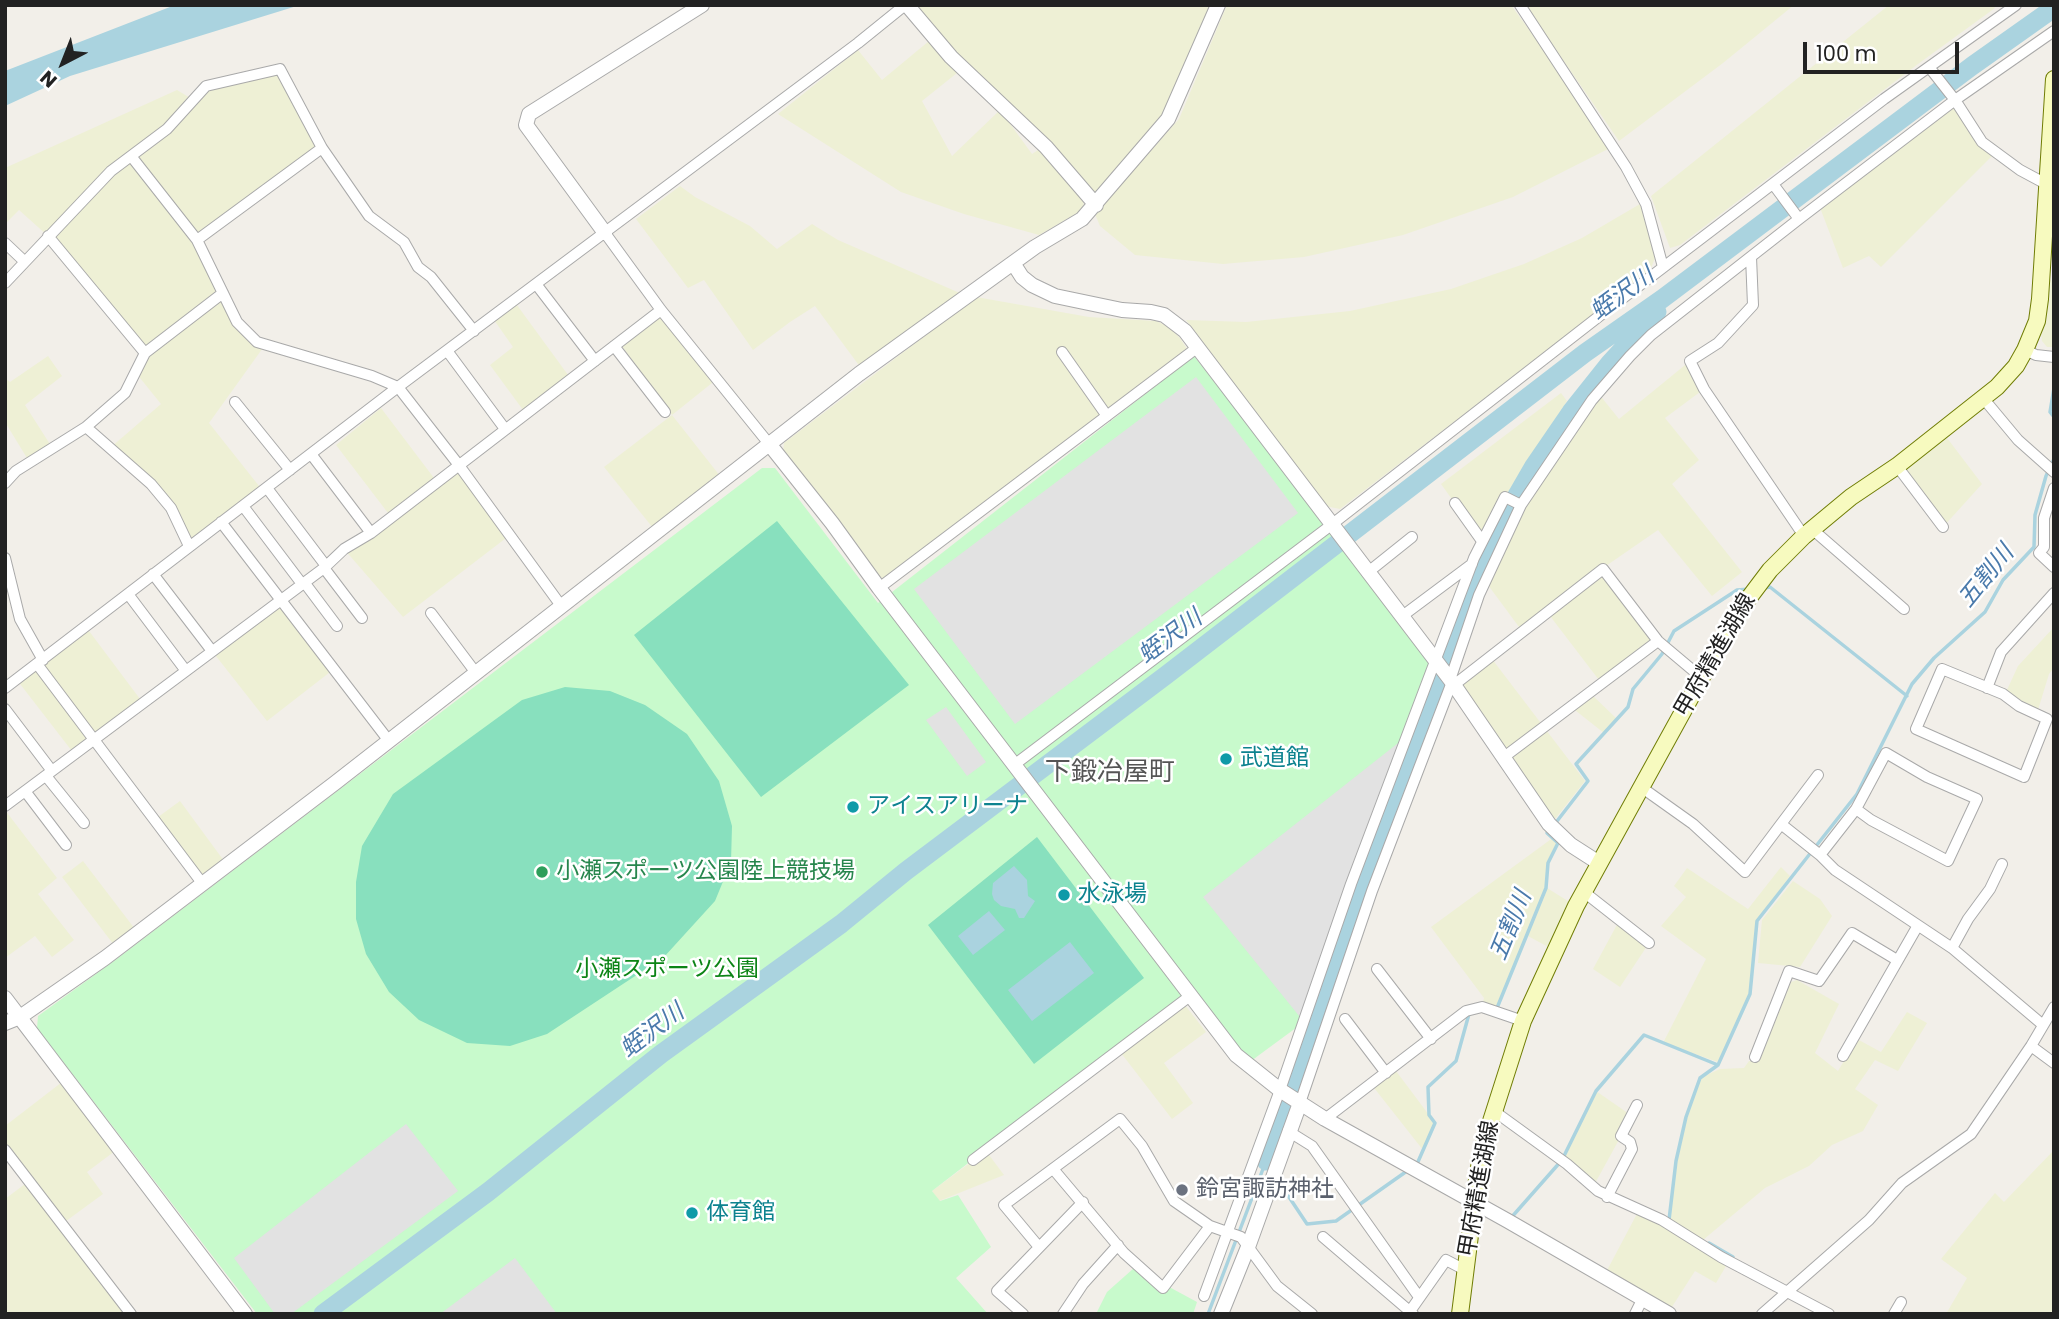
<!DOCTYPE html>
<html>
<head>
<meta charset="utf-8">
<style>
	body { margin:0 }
	#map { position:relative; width:2059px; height:1319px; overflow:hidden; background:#f2efe9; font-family:Poppins,sans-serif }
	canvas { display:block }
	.frame { position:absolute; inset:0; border:7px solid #222; pointer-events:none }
	.north { position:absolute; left:28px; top:28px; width:70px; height:70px; -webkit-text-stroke:5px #fff; paint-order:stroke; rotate:222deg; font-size:19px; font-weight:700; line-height:28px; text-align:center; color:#222 }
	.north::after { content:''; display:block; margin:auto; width:24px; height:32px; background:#222; clip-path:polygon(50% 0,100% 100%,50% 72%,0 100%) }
	.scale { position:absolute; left:1803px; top:42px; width:156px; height:32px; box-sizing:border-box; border:4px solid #222; border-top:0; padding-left:9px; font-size:21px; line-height:24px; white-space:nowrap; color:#222; -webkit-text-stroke:5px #fff; paint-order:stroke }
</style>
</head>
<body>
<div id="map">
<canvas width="2059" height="1319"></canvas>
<div class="frame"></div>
<div class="north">N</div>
<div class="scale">100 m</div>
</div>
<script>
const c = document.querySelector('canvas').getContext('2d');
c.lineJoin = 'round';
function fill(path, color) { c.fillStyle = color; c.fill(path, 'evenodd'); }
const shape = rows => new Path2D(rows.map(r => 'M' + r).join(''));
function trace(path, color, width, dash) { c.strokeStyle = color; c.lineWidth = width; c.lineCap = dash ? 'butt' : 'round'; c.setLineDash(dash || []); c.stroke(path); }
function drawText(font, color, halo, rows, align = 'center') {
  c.font = font + ' Poppins,"Noto Sans JP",sans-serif'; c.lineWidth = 5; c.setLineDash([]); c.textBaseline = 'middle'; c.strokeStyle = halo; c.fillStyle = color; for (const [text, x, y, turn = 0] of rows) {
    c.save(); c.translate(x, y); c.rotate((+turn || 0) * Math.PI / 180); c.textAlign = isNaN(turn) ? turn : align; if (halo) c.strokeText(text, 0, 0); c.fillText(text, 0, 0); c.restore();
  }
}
fill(shape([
	[907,5,1218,5,1176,105,1096,205],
	[1227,5,1511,5,1614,146,1513,197,1403,235,1304,257,1223,264,1135,255,1100,226,1095,214,1179,119],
	[1525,5,1794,5,1723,63,1619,141],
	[1889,5,1993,5,1995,8,1918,64,1680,245,1670,248,1651,196],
	[929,41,957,73,922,101,952,156,1000,110,1032,154,1041,148,1083,200,1084,207,1079,212,1039,235,964,214,901,192,778,114,858,50,882,80],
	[280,69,322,148,197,240,237,322,265,345,209,423,263,491,189,546,171,508,110,448,161,404,136,373,144,353,48,236,19,210,5,224,5,168,177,90,192,99,206,86],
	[1955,100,1996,152,1881,267,1869,256,1843,268,1819,205],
	[680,186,695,197,750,226,777,249,812,224,838,240,962,294,861,368,815,306,790,322,753,350,704,280,688,288,636,219],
	[1640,204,1655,258,1649,273,1340,509,1325,506,1186,320,1246,322,1350,311,1451,289,1524,264,1582,238],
	[2047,276,2054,283,2054,347,2047,347,2042,341,2041,334],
	[976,297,1089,317,1156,321,1169,327,1180,338,1187,349,884,578,878,577,783,453,784,443],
	[514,301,571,379,526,414,490,365,513,347,492,317],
	[661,310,717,379,672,415,724,481,657,533,604,467,672,415,619,342],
	[48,356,62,376,25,405,53,449,30,463,5,422,5,378,10,382],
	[1690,361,1704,389,1665,418,1699,460,1672,484,1742,572,1712,596,1658,530,1603,568,1658,641,1602,684,1547,612,1522,631,1485,581,1521,505,1598,393,1619,419],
	[1561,393,1567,401,1505,497,1482,541,1441,484],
	[381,408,434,478,388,513,336,445],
	[1941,430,1982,484,1943,527,1897,466],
	[458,464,510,535,403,617,344,549],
	[281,600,334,669,267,721,212,651],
	[86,627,143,703,75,755,17,680],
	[2054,627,2054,668,2049,674,2038,710,2006,692,2018,666],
	[1492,659,1585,781,1555,819,1459,683],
	[1590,693,1617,719,1604,733,1571,707],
	[180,801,227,865,202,883,154,820],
	[5,810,57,878,38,894,74,940,52,957,35,936,5,958],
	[1554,837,1560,841,1548,863,1547,888,1576,906,1554,950,1526,935,1497,1012,1482,1007,1484,998,1431,927],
	[83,861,138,933,117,949,62,877],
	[1781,867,1790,876,1757,921,1750,994,1718,1062,1663,1043,1706,959,1661,926,1686,897,1674,886,1687,868,1748,909],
	[1793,881,1820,899,1832,916,1800,967,1758,963,1762,920],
	[1619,921,1649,943,1620,987,1593,969],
	[1797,980,1839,1004,1815,1053,1838,1071,1857,1039,1881,1052,1907,1012,1927,1023,1898,1071,1875,1060,1855,1089,1878,1105,1863,1131,1832,1145,1809,1166,1765,1188,1703,1240,1669,1220,1676,1161,1686,1117,1700,1078,1720,1069,1744,1068,1749,1061,1759,1062,1791,982],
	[1185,1005,1206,1032,1164,1063,1193,1103,1172,1119,1121,1053],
	[1393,1067,1435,1123,1423,1150,1371,1084],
	[66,1079,119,1148,87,1172,103,1194,62,1224,131,1314,5,1314,5,1199,29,1181,5,1150,5,1126],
	[1596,1091,1632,1116,1593,1187,1562,1160],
	[2054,1150,2054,1308,2052,1314,1946,1314,1967,1278,1941,1259,1995,1193,2004,1202],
	[986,1151,1004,1175,939,1201,932,1191],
	[1639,1210,1729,1261,1716,1283,1695,1271,1668,1313,1604,1276]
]), '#eef0d5');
fill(shape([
	[1194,356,1436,663,1304,1022,1251,1061,1191,991,932,1191,940,1201,958,1195,991,1247,956,1278,988,1314,257,1314,37,1028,38,1016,118,958,762,468,775,468,878,603],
	[1134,1268,1197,1302,1193,1314,1096,1314,1107,1292]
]), '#c8facc');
fill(shape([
	[777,521,909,685,761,797,634,635],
	[565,687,610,691,645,705,687,734,719,781,732,826,731,862,715,901,664,957,547,1034,510,1046,467,1043,419,1020,389,992,366,954,356,919,356,882,362,846,393,794,522,700],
	[1037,837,1144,978,1034,1064,928,925]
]), '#88e0be');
fill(shape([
	[1196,377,1298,513,1015,724,914,589],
	[946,707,986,762,967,776,926,720],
	[1407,736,1304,1022,1203,897],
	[406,1124,458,1191,291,1314,275,1314,234,1258],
	[515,1258,557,1314,440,1314]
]), '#e2e2e2');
fill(shape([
	[175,5,300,5,70,76,5,106,5,71],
	[1014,866,1027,880,1028,896,1035,901,1024,918,1019,918,1015,909,1001,906,994,900,992,894,993,883],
	[989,911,1005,930,973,955,958,936],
	[1070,942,1094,973,1032,1021,1008,990]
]), '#aad3df');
trace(shape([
	[2054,388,2050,412,2054,417],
	[1764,588,1770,587,1907,696],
	[1554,825,1588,781,1576,764,1628,707,1633,689,1662,654,1674,631,1737,590,1750,589],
	[1497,1008,1546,888,1548,863,1558,843,1547,833,1549,831],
	[1417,1164,1435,1123,1429,1115,1428,1087,1456,1061,1469,1014],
	[1277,1179,1307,1224,1336,1221,1407,1171],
	[1510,1219,1562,1160,1596,1091,1644,1035,1718,1065],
	[1672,1222,1669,1220,1676,1161,1686,1117,1700,1078,1718,1065,1750,994,1757,921,1857,794,1912,684,1934,658,1985,612,2003,580,2034,547,2035,515,2046,476,2054,459],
	[1709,1243,1733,1257],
	[1208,1314,1266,1161,1271,1170]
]), '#aad3df', 3.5);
trace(shape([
	[1266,1161,1443,665,1484,564,1508,511,1534,466,1571,412,1610,363,1657,312],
	[323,1314,488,1192,661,1054,841,924,906,871,1165,676,1585,353,1662,299,1972,66,2054,8]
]), '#aad3df', 19);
const minor = shape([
	[1520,5,1626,167,1646,204,1663,267],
	[1929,67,1955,100,1982,142,2020,170,2048,185],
	[131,156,167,129,206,86,280,69,322,148,369,216,404,242,418,267,431,277,474,331],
	[1773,184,1799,219],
	[605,233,661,310,770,445],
	[48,236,145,353],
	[197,240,322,148],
	[5,243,24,261],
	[1751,257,1753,305,1718,343,1690,361,1704,389,1804,536],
	[5,283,111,171,131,156,197,240,237,322,257,342,372,376,398,387,458,464,562,607],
	[536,284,595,361],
	[614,346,665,412],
	[2025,350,2036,355,2054,357],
	[448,352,505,429],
	[1062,352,1107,416],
	[1983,398,2018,440,2054,472],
	[235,402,290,470],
	[86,427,151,484,171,508,189,546],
	[311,454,371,533],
	[1897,466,1943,527],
	[5,483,16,471,86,427,125,393,145,353,223,293],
	[267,488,326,566],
	[2054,488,2044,518,2044,547,2039,553,2054,567],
	[1455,503,1482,541],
	[243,506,302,584],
	[221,522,389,741],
	[1812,529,1904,609],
	[5,558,20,619,43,660],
	[324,568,362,618],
	[1367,573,1412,537],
	[153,574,212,651],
	[304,582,337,626],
	[879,588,1198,347],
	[128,594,186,671],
	[431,613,476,673],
	[1401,617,1472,564],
	[37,664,202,883],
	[1942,669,2003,694,2019,706,2047,719,2024,777,1916,729,1942,669],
	[1450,680,1479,595,1521,505,1592,400,1630,356,1651,335,1799,219,1955,100,2054,31],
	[1454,685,1603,569,1658,641,1702,678],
	[5,688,398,387,858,43,905,5],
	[1987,688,2001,652,2054,593],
	[5,709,52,771],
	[1504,757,1658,641],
	[1014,765,1326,529,1602,314,1884,99,2016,5],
	[1818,775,1781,824,1820,855],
	[46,776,84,823],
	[1641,787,1693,824,1745,872,1781,824],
	[25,791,66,845],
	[5,806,324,568,344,549,371,533,661,310],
	[1856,809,1871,820,1948,861,1977,799,1927,777,1886,753,1856,809,1820,855,1835,870,1952,948,2043,1025],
	[1584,892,1649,943],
	[1952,948,1968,919,1990,889,2002,864],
	[1377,969,1431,1039],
	[1345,1019,1386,1073],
	[2031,1046,2054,1063],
	[1843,1056,1917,927],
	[1755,1057,1789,971,1819,981,1852,933,1897,960],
	[1300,1103,1372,891,1452,682],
	[1494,1111,1567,1164,1598,1191,1662,1220,1721,1257,1829,1314],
	[1325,1119,1466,1011,1482,1007,1523,1021],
	[1288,1131,1312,1146,1419,1297],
	[5,1150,131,1314],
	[973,1160,1190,996],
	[1054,1170,1124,1253,1163,1288,1210,1226],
	[1607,1197,1632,1149,1630,1142,1621,1136,1637,1105],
	[1323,1237,1413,1314],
	[1039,1247,1004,1205,1120,1119,1142,1146,1174,1201,1210,1226,1241,1237,1277,1286,1312,1314],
	[1204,1296,1280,1090,1351,884,1474,558,1505,497,1521,505],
	[1023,1314,997,1291,1083,1202],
	[1063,1314,1083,1284,1118,1245],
	[1408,1314,1446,1260,1465,1270],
	[1635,1314,1643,1298],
	[1762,1314,1869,1220,1902,1183,1971,1134,2031,1046,2054,1007],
	[1894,1314,1901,1302]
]);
const tertiary = shape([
	[907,5,951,57,1046,147,1096,205],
	[605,233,526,125,529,114,702,5],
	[1013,263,1022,277,1032,285,1055,296,1122,310,1151,312,1164,315,1185,331,1452,682,1549,824,1571,845,1599,863],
	[770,445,832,523,879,588,1236,1055,1280,1090,1325,1119,1508,1221,1669,1314],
	[5,998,245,1314],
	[5,1023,20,1017,105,958,335,783,859,374,1035,247,1082,219,1168,119,1218,5],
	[1221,1314,1248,1247,1300,1103]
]);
const secondary = shape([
	[1460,1314,1478,1172,1485,1140,1523,1021,1576,906,1736,615,1770,570,1804,536,1851,497,1897,466,1997,387,2016,366,2025,350,2037,321,2040,299,2054,79]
]);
trace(minor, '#a9a9a9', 12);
trace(tertiary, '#a9a9a9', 16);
trace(secondary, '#707d05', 18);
trace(minor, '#fff', 10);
trace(tertiary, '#fff', 14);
trace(secondary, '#f7fabf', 16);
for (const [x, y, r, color] of [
	[1226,759,7,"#0f9aa8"],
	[853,807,7,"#0f9aa8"],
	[542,872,7,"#2e9e5b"],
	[1064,895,7,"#0f9aa8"],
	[1182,1190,7,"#6b7280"],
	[692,1213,7,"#0f9aa8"]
]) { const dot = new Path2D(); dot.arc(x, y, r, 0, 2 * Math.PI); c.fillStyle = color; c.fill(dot); trace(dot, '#fff', 2.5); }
drawText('23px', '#222', '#fff', [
	["甲府精進湖線",1716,656,-60],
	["甲府精進湖線",1480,1189,-80]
]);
drawText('23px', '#0d838f', '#fff', [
	["武道館",1240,759],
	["アイスアリーナ",867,807],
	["水泳場",1078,895],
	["体育館",706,1213]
], 'left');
drawText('23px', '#27864d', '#fff', [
	["小瀬スポーツ公園陸上競技場",556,872]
], 'left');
drawText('23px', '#0c8416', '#fff', [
	["小瀬スポーツ公園",667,970]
]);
drawText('23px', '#5b616d', '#fff', [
	["鈴宮諏訪神社",1196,1190]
], 'left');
drawText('italic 24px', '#4a7aab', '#fff', [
	["蛭沢川",1623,295,-36],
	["五割川",1987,577,-51],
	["蛭沢川",1171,638,-37],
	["五割川",1512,926,-68],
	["蛭沢川",653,1032,-37]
]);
drawText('26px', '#555', '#fff', [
	["下鍛冶屋町",1110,773]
]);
</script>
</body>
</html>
